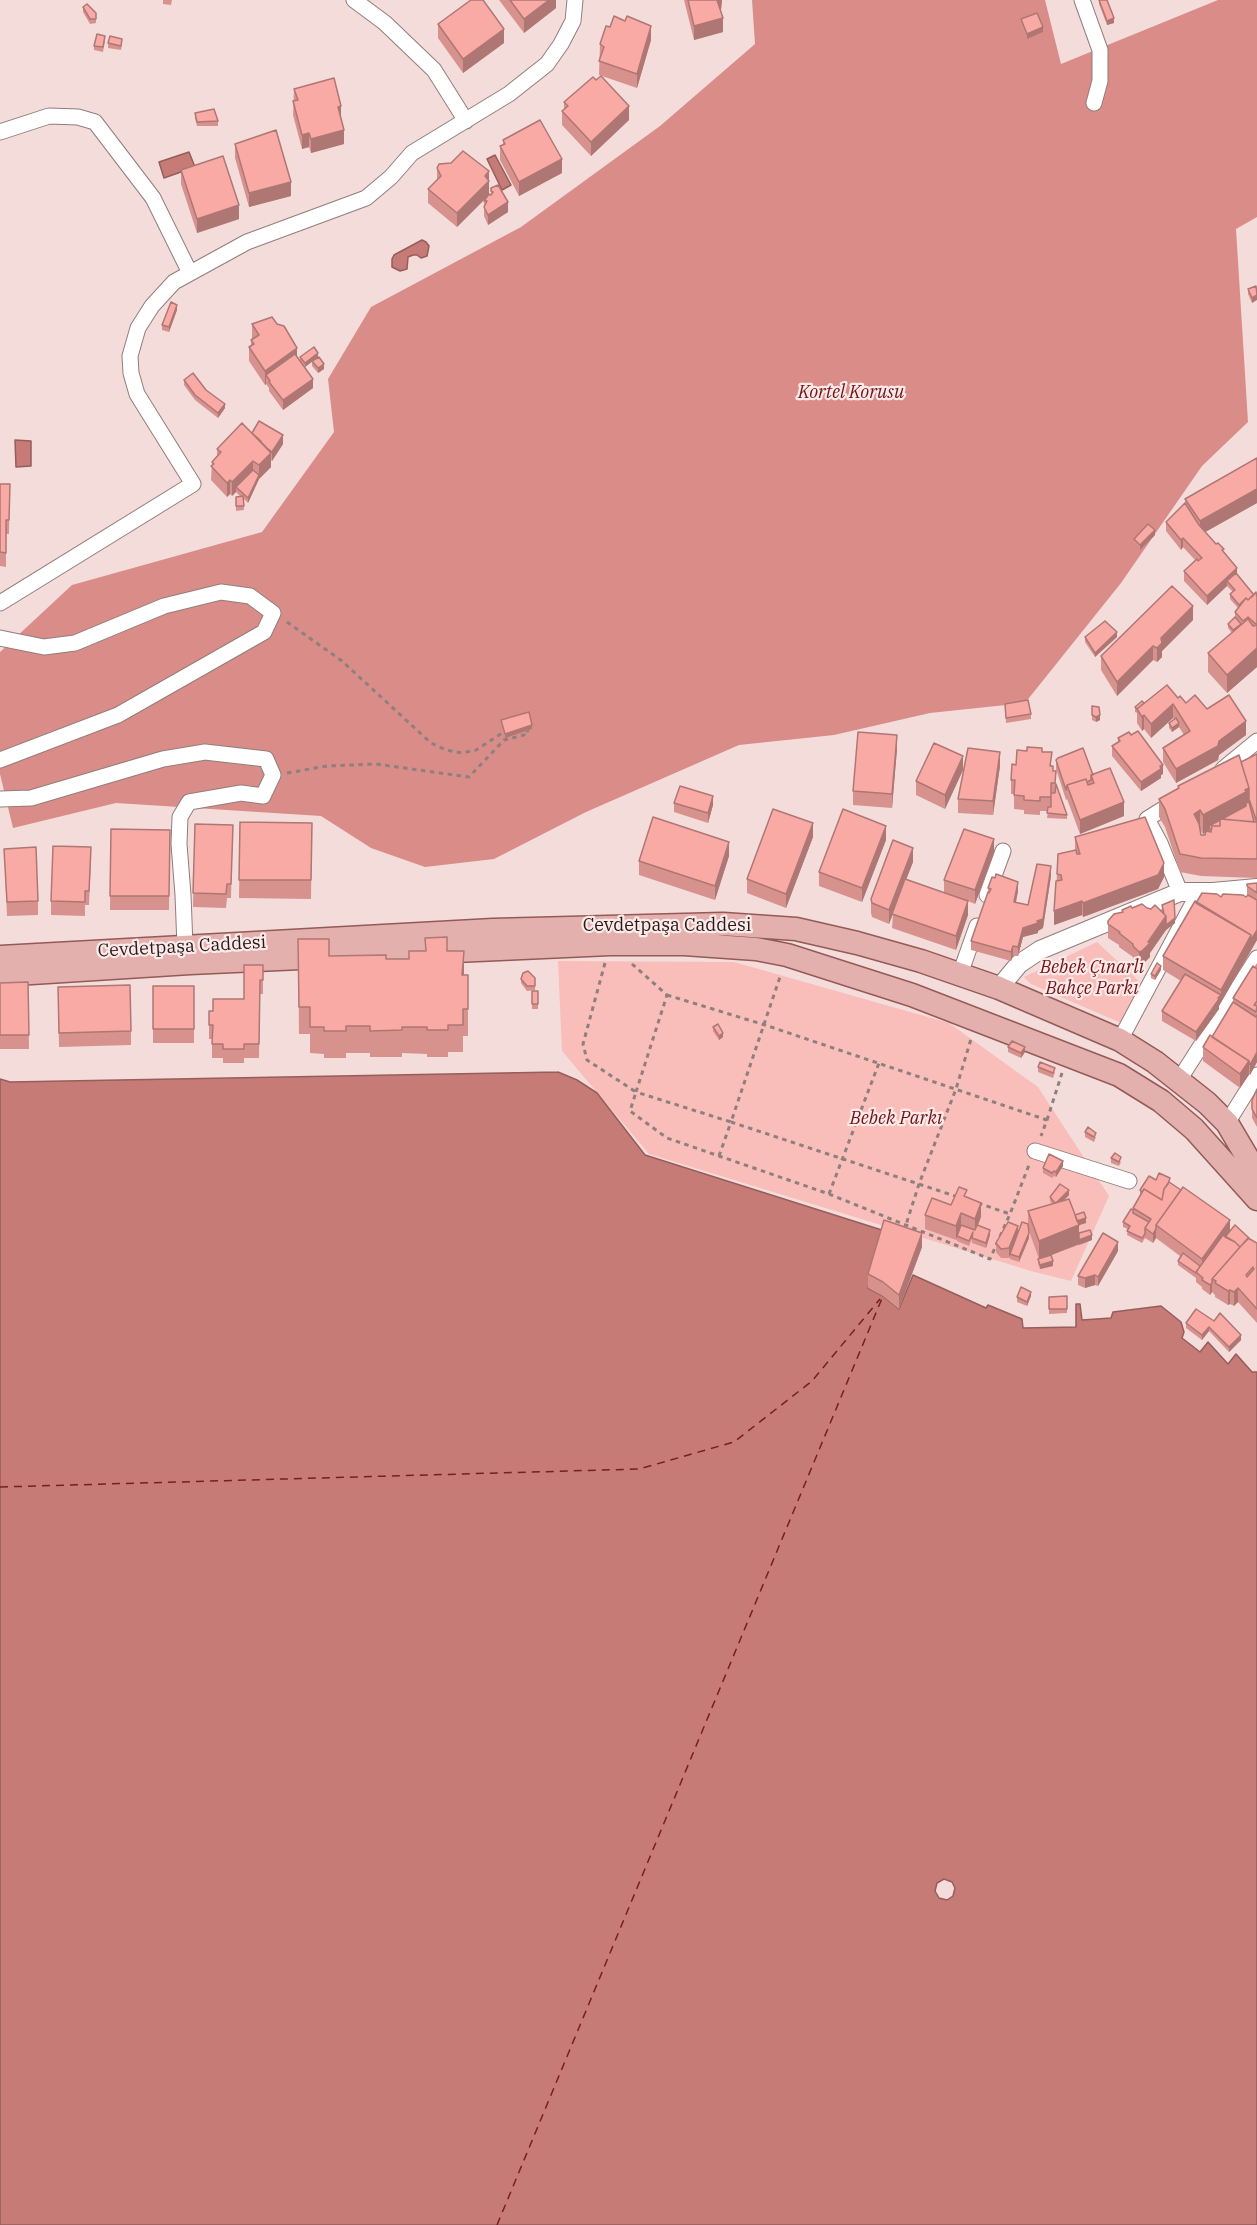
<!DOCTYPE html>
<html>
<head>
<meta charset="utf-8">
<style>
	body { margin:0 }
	canvas { display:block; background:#f3dcda }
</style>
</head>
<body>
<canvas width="1257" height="2225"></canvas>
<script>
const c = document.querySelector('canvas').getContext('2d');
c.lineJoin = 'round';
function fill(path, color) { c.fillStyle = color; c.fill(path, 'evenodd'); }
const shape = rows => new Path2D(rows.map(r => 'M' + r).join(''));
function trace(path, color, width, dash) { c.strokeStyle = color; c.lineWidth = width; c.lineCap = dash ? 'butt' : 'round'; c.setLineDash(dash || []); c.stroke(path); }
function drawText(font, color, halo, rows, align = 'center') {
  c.font = font + ' "IBM Plex Serif",serif'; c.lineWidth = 4.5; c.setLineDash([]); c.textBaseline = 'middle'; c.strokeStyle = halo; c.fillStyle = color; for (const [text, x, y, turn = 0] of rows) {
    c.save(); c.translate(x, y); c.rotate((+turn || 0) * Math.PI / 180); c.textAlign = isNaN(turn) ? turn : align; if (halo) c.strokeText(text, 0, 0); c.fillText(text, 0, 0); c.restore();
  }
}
fill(shape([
	[1097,942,1142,984,1121,1023,1031,984,1024,977],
	[558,961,734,962,949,1023,1038,1087,1109,1196,1071,1281,1031,1271,649,1154,562,1051]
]), '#f9beba');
fill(shape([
	[752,0,1045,0,1061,64,1218,0,1257,0,1257,217,1236,229,1248,422,1202,466,1121,583,1025,703,930,713,834,735,739,745,586,812,494,859,425,867,371,848,321,816,116,803,13,828,0,774,0,652,72,585,262,532,334,432,328,379,371,307,521,227,660,126,755,44]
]), '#da8d88');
const water = shape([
	[189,152,195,167,164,178,159,162,189,152],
	[495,155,511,185,502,190,487,159,495,155],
	[422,240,426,242,429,246,427,256,421,258,417,255,413,255,408,257,407,269,400,271,392,267,392,259,394,255,422,240],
	[15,440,31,441,31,466,16,467,15,440],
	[558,1072,577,1080,597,1093,645,1155,885,1231,868,1288,883,1296,899,1309,913,1275,986,1308,988,1305,1022,1319,1023,1328,1076,1327,1076,1304,1080,1304,1082,1320,1111,1318,1113,1312,1161,1306,1181,1322,1184,1332,1182,1338,1200,1352,1208,1342,1228,1364,1236,1354,1252,1372,1257,1372,1257,2225,0,2225,0,1079,10,1082,558,1072],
	[944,1879,952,1882,955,1888,953,1896,947,1900,939,1898,935,1891,937,1883,944,1879]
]);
fill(water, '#c67b77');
trace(water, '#955e5b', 1.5);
trace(shape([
	[0,1487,639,1469,734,1442,812,1381,880,1299],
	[497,2225,883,1296]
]), '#791e22', 1.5, [8, 6]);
const minor = shape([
	[354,0,385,23,434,70,466,121],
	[1082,0,1100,50,1100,81,1094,103],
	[0,132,49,116,78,117,95,122,153,198,190,273],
	[0,603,193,484,137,394,131,373,130,356,138,328,152,306,174,282,247,242,366,198,391,177,412,153,509,94,547,64,561,44,573,21,575,0],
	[0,638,44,647,75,643,164,606,221,592,250,596,273,613,264,632,118,715,0,760],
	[1223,769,1257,741],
	[0,799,31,798,163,759,205,752,266,759,273,775,263,796,241,793,189,802,180,817,179,844,183,895,185,946],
	[1176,801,1147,819,1160,843,1180,892],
	[987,895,1003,851],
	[960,974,977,926],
	[1120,1040,1199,892],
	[1179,1080,1257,958],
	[1227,1123,1257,1075],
	[1035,1151,1129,1181]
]);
const tertiary = shape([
	[999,988,1019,964,1040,950,1180,892,1213,892,1257,888]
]);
const primary = shape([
	[0,957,493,930,723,924,796,929,857,943,921,961,999,988,1120,1040,1155,1062,1207,1103,1227,1123,1257,1174],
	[0,975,190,963,610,944,684,944,756,949,787,955,912,995,1119,1075,1161,1101,1194,1129,1257,1199]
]);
trace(minor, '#927d7b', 17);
trace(tertiary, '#927d7b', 20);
trace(primary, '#945a57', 25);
trace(shape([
	[287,622,342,661,431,743,446,750,462,753,476,750,507,730],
	[287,773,327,766,376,764,469,777,504,740,528,734,527,727],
	[605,963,583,1044,587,1060,636,1092,630,1111,667,1138,829,1194,990,1259,1010,1214],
	[632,964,667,995,636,1092,731,1122,781,974],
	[667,995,765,1025,1047,1120,1041,1136],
	[1047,1120,1062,1073],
	[719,1156,731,1122,958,1197],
	[829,1194,879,1063],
	[978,1203,1010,1214,1029,1165],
	[904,1231,919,1184,956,1089,971,1039]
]), '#8f7f7d', 3, [4.5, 4.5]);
trace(minor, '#fff', 15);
trace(tertiary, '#fff', 18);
trace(primary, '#e3b0ad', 22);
fill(shape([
	[163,0,172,0,171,5,163,4],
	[499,0,556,0,556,8,524,33],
	[684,0,722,0,721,10,720,11,723,32,694,40],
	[1099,0,1114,23,1107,25,1099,4],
	[83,7,96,13,96,23,90,24,83,12],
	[1021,19,1043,32,1027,39,1021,24],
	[438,24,504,43,463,73,438,38],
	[610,27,651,40,637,88,599,75,600,44],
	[105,41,103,52,94,50,94,46],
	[108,43,122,44,121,50,108,48],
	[596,80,629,120,591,156,562,125,562,111,564,109,564,102],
	[294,89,344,144,311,153,309,147,302,149,293,115],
	[195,113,218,121,218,126,197,126,195,118],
	[503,140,562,173,519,196,500,160,500,146,503,145],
	[235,144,291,196,249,207,235,158],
	[437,168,489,171,489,195,457,227,428,203,428,189,437,180],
	[181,170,239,219,197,233,181,184],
	[491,191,508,202,508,212,488,225,484,216,484,201,491,195],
	[1256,286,1252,303,1248,294,1248,289],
	[177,310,169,332,162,330,162,325],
	[252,324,297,357,313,388,283,410,269,391,269,388,266,384,265,385,249,361,249,347,251,345,251,340,253,339,252,338],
	[300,357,318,357,324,369,318,373,312,366,312,362,305,367,300,361],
	[184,380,206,390,225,408,218,418,195,400,184,385],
	[252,433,283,444,272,461,271,460,271,467,259,479,248,503,243,498,244,510,236,511,236,497,241,497,236,492,232,496,230,494,227,497,211,480,212,462,217,456,217,449],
	[1257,458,1257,503,1205,532,1224,552,1237,574,1254,595,1256,592,1257,667,1227,693,1208,672,1208,653,1232,633,1228,628,1228,624,1235,617,1235,612,1238,608,1230,599,1230,594,1233,592,1227,586,1207,605,1184,581,1184,571,1195,560,1183,547,1181,550,1166,531,1166,522,1185,503,1185,499],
	[0,484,10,484,9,534,6,534,6,567,0,566],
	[1155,535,1140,550,1134,543,1134,539],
	[1193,620,1162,651,1162,657,1157,662,1153,660,1117,696,1101,670,1101,656],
	[1085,637,1117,637,1095,657,1085,642],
	[1178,698,1186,703,1207,709,1246,735,1219,755,1218,760,1176,783,1163,762,1163,748,1184,735,1179,727,1172,732,1169,728,1169,723,1174,719,1173,718,1151,738,1144,729,1142,731,1137,723,1137,713,1135,712,1135,707,1144,703],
	[1005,704,1031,714,1031,719,1006,723],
	[1092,706,1100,720,1096,722,1092,720],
	[501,720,532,729,505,738,501,725],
	[1118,738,1163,774,1161,775,1161,778,1141,791,1112,756,1112,746,1118,742],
	[897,749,892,808,853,805,853,791],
	[1042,751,1052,766,1053,771,1056,785,1067,815,1067,819,1047,818,1048,811,1040,811,1040,815,1024,814,1024,810,1014,809,1014,794,1011,794,1011,780,1016,765],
	[1257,754,1257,878,1201,876,1180,872,1165,827,1159,817,1159,799,1178,788,1178,786,1241,762],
	[1200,829,1203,834,1205,833,1205,835,1201,835],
	[1056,760,1093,775,1124,816,1080,834,1067,799,1066,800,1056,769],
	[1000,766,993,815,958,813,958,799],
	[963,770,945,809,916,795,916,781],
	[674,803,713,805,708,823,674,812],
	[240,822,312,823,311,899,239,898],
	[195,824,233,825,231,898,227,898,226,908,193,907],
	[111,829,170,830,169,910,110,910],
	[813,837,786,908,747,893,747,879],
	[1075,837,1164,877,1158,889,1083,917,1082,915,1054,925,1057,874,1075,850],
	[886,840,862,902,819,886,819,872],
	[4,849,38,901,38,915,7,916],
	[994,853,975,904,968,901,968,915,956,950,892,928,893,914,889,924,872,917,871,913,871,899,913,862,906,879,944,893,944,880],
	[729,856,715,900,639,875,639,861],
	[91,861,89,905,85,905,85,916,51,915,51,901],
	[1051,876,1043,928,1038,931,1038,933,1023,937,1018,956,1013,956,1011,961,971,950,971,941,988,893,988,888,1018,891,1016,902,1028,905],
	[1257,883,1257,940,1219,1006,1219,1009,1196,1041,1162,1021,1162,1011,1181,981,1163,970,1163,956,1196,903,1221,897,1246,897,1247,896,1247,884],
	[1162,905,1175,923,1166,930,1150,953,1150,957,1142,965,1139,966,1133,960,1133,957,1119,947,1119,945,1108,938,1108,921,1122,913,1122,910,1132,908,1147,908,1162,912],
	[298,939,329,956,386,959,409,959,447,951,464,975,468,975,468,1036,463,1036,463,1052,448,1052,448,1057,427,1057,427,1054,402,1053,402,1057,370,1057,370,1053,346,1053,346,1058,324,1058,324,1054,310,1053,310,1034,299,1034],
	[1257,963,1257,1062,1250,1075,1249,1074,1240,1088,1203,1061,1203,1047,1212,1037,1233,1003,1233,998],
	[263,965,263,994,260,994,259,1058,244,1058,244,1063,223,1063,223,1058,212,1058,212,1039,209,1039,209,1011,213,1011,244,999],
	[1161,970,1155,980,1151,978,1151,974],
	[535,978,535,990,527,991,521,983,521,979],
	[28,982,29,1049,0,1049,0,983],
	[153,986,194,986,194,1043,153,1043],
	[58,987,131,1031,131,1045,59,1047],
	[532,991,538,991,538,1009,532,1009],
	[713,1027,723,1037,719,1040,713,1031],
	[1008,1047,1025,1052,1021,1058,1008,1052],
	[1038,1067,1055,1072,1053,1078,1038,1072],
	[1257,1089,1257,1127,1252,1118,1252,1100],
	[1085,1132,1096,1137,1094,1142,1085,1137],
	[1111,1158,1121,1162,1119,1166,1111,1163],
	[1063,1166,1056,1177,1054,1176,1052,1178,1043,1173,1043,1168],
	[1156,1180,1170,1182,1230,1230,1249,1238,1257,1243,1257,1323,1238,1302,1234,1306,1230,1304,1228,1305,1215,1297,1215,1295,1212,1292,1210,1295,1202,1289,1202,1287,1196,1282,1196,1278,1178,1265,1178,1261,1180,1256,1156,1238,1153,1243,1145,1238,1142,1243,1127,1235,1128,1229,1123,1227,1123,1222,1133,1210,1133,1208,1140,1195,1140,1190],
	[1069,1195,1064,1200,1075,1215,1086,1223,1079,1225,1079,1234,1092,1240,1046,1257,1053,1266,1040,1269,1038,1264,1039,1259,1029,1231,1029,1238,1019,1262,1010,1259,1010,1256,1009,1258,1001,1258,996,1252,996,1243,1018,1232,1028,1224,1028,1211,1052,1204,1050,1201,1050,1197],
	[967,1197,981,1217,977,1225,990,1235,986,1248,972,1243,972,1239,969,1246,957,1241,957,1239,956,1240,925,1229,925,1215,951,1205],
	[922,1247,899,1309,883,1296,868,1288,868,1274],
	[1118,1251,1098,1286,1095,1285,1085,1288,1078,1285,1078,1276],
	[1031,1296,1027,1306,1017,1302,1017,1297],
	[1067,1296,1067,1313,1049,1314,1049,1297],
	[1214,1321,1241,1340,1229,1352,1209,1331,1202,1340,1186,1328,1186,1323]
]), '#d7928e');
fill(shape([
	[549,0,556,0,556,8,524,33,524,19],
	[716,0,722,0,721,10,716,12],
	[723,18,723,32,694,40,694,26],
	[1114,18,1114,23,1107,25,1107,21],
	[651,26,651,40,637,88,637,74],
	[1043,27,1043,32,1027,39,1027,34],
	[504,29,504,43,463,73,463,59],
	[341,106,341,120,338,107],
	[629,106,629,120,591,156,591,142],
	[344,130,344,144,311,153,311,139],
	[309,133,309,147,302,149,302,135],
	[562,159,562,173,519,196,519,182],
	[489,171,489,195,457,227,457,213],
	[291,182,291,196,249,207,249,193],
	[508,202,508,212,488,225,488,215],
	[239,205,239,219,197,233,197,219],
	[1257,295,1257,300,1252,303,1252,298],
	[177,305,177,310,169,332,169,327],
	[297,348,297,362,266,375,266,384,265,385,265,371],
	[318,353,318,357,305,367,305,363],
	[324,364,324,369,318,373,318,368],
	[313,379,313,388,283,410,283,400],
	[225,404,225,408,218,418,218,413],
	[283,435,283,444,272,461,272,452],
	[271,453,271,467,259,479,248,503,248,498,259,475,259,465],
	[253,461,253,475,236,487,236,492,232,496,232,482],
	[230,480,230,494,227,497,227,483],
	[1257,489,1257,503,1200,535,1200,521],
	[1155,530,1155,535,1140,550,1140,545],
	[1183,538,1183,547,1181,550,1181,540],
	[1237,568,1237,577,1227,581,1227,586,1207,605,1207,596],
	[1193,606,1193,620,1162,651,1162,657,1157,662,1157,648,1161,638],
	[1117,632,1117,637,1095,657,1095,653],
	[1153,646,1153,660,1117,696,1117,682],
	[1257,648,1257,667,1227,693,1227,675],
	[1173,704,1173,718,1151,738,1151,724],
	[1100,715,1100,720,1096,722,1096,717],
	[1144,715,1144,729,1142,731,1142,717],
	[1246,721,1246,735,1219,755,1218,760,1176,783,1176,769,1219,741],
	[1179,723,1179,727,1172,732,1172,728],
	[532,725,532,729,505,738,505,734],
	[897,735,897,749,892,808,892,794],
	[1000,752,1000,766,993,815,993,801],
	[963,756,963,770,945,809,945,795],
	[1163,765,1163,774,1161,775,1161,778,1141,791,1141,782],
	[1249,788,1249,806,1209,826,1209,831,1203,834,1203,815],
	[713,796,713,805,708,823,708,813],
	[1124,802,1124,816,1080,834,1080,820],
	[1200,810,1200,829,1194,814],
	[813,823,813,837,786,908,786,894],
	[886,826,886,840,862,902,862,888],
	[994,839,994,853,975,904,975,890],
	[729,842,729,856,715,900,715,886],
	[913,848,913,862,889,924,889,910],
	[1164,863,1164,877,1158,889,1083,917,1083,903],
	[1051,866,1051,876,1043,928,1038,931,1038,933,1023,937,1018,956,1018,947,1023,928],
	[1018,882,1018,891,1014,911,1014,902],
	[968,901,968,915,956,950,956,936],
	[1082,901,1082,915,1054,925,1054,911],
	[1166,916,1175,918,1175,923,1166,930,1150,953,1150,957,1142,965,1139,966,1139,952,1148,942],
	[1257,930,1257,940,1219,1006,1219,1009,1196,1041,1196,1032,1221,995,1221,990,1251,935],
	[1013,946,1013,956,1011,961,1011,952],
	[464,951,464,978,462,975],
	[1161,966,1161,970,1155,980,1155,976],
	[723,1033,723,1037,719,1040,719,1036],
	[1025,1047,1025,1052,1021,1058,1021,1053],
	[1257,1052,1257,1062,1250,1075,1250,1065],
	[1249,1061,1249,1075,1240,1088,1240,1074],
	[1063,1161,1063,1166,1056,1177,1056,1172],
	[1069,1190,1069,1195,1058,1206,1055,1203],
	[981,1203,981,1217,975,1233,975,1219],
	[961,1213,961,1227,957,1236,956,1240,956,1226],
	[1086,1218,1086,1223,1073,1227,1073,1222],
	[1230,1220,1230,1234,1202,1273,1202,1259],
	[1079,1225,1079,1244,1039,1260,1039,1241],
	[1018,1226,1018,1235,1009,1258,1009,1248],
	[1156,1229,1156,1238,1153,1243,1153,1234],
	[990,1230,990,1235,986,1248,986,1243],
	[922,1233,922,1247,899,1309,899,1295],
	[1029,1233,1029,1238,1019,1262,1019,1257],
	[1092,1235,1092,1240,1079,1245,1079,1240],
	[1118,1242,1118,1251,1098,1286,1098,1277],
	[1053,1261,1053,1266,1040,1269,1040,1265],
	[1095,1275,1095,1285,1085,1288,1085,1278],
	[1212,1283,1212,1292,1210,1295,1210,1285],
	[1238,1288,1238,1302,1234,1306,1234,1292],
	[1230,1290,1230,1304,1228,1305,1228,1291],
	[1031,1292,1031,1296,1027,1306,1027,1302],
	[1209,1327,1209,1331,1202,1340,1202,1335],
	[1241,1335,1241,1340,1229,1352,1229,1347]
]), '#af7774');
const building = shape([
	[471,0,483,0,504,29,463,59,438,24,471,0],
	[510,0,549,0,524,19,510,0],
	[688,0,717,0,723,18,694,26,688,0],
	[1099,0,1107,0,1114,18,1107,21,1099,0],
	[87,4,96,13,96,19,90,19,83,7,87,4],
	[1037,13,1043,27,1027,34,1021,19,1037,13],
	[614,16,625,21,627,16,651,26,637,74,599,61,604,47,600,44,606,26,610,27,614,16],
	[97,34,105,36,103,47,94,46,97,34],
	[110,36,122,39,121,46,108,43,110,36],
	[601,76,629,106,591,142,562,111,568,106,564,102,593,77,596,80,601,76],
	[334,78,341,106,338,107,344,130,311,139,309,133,302,135,293,101,298,100,294,89,334,78],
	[214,109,218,121,197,122,195,113,214,109],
	[540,120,562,159,519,182,500,146,505,144,503,140,540,120],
	[276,130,291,182,249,193,235,144,276,130],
	[463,151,489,171,485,176,489,181,457,213,428,189,441,176,437,168,439,164,451,163,463,151],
	[223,156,239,205,197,219,181,170,223,156],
	[498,185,508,202,488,215,484,207,487,201,484,201,489,194,491,195,493,192,491,191,491,188,498,185],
	[1256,286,1257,295,1252,298,1248,289,1256,286],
	[171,302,177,305,169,327,162,325,171,302],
	[272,317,277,324,284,326,297,348,265,371,249,347,254,344,251,340,259,335,252,324,272,317],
	[314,347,318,353,305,363,300,357,314,347],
	[295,354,313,379,283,400,269,382,270,381,266,375,295,354],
	[319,357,324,364,318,368,312,361,319,357],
	[193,373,206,390,225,404,218,413,195,395,184,380,193,373],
	[259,421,283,435,272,452,267,448,261,442,261,441,252,433,259,421],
	[242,423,271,453,259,465,253,461,232,482,230,480,227,483,211,466,214,464,212,462,221,452,217,449,242,423],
	[1257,458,1257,489,1200,521,1185,499,1257,458],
	[253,470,259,475,248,498,236,487,253,470],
	[0,484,10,484,9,520,6,520,6,553,0,552,0,484],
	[243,496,244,506,236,506,236,497,243,496],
	[1185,503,1199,525,1216,544,1218,543,1224,549,1222,550,1237,568,1207,596,1184,571,1197,559,1198,561,1202,558,1183,538,1181,540,1166,522,1185,503],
	[1148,524,1155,530,1140,545,1134,539,1148,524],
	[1236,573,1254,595,1248,600,1246,598,1239,605,1230,594,1235,590,1227,581,1236,573],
	[1172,586,1193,606,1161,638,1162,643,1157,648,1153,646,1117,682,1101,656,1172,586],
	[1256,592,1257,597,1257,625,1248,617,1243,621,1235,612,1246,598,1248,600,1256,592],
	[1235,617,1241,624,1233,630,1228,624,1235,617],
	[1248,619,1253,626,1257,625,1257,648,1227,675,1208,653,1248,619],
	[1105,621,1117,632,1095,653,1085,637,1105,621],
	[1167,685,1178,698,1180,696,1186,703,1195,695,1207,709,1229,695,1246,721,1219,741,1218,746,1176,769,1163,748,1190,731,1173,704,1151,724,1144,715,1142,717,1137,709,1167,685],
	[1028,700,1031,714,1006,718,1005,704,1028,700],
	[1142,701,1144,703,1137,709,1135,707,1142,701],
	[1092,706,1099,707,1100,715,1096,717,1092,715,1092,706],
	[529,712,532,725,505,734,501,720,529,712],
	[1176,718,1179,723,1172,728,1169,723,1176,718],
	[1138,731,1163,765,1160,766,1161,769,1141,782,1112,746,1120,741,1118,738,1129,732,1131,735,1138,731],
	[858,732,897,735,892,794,853,791,858,732],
	[934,743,963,756,945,795,916,781,934,743],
	[1027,747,1042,748,1042,752,1052,752,1050,766,1053,766,1053,771,1056,771,1055,783,1051,783,1051,797,1040,797,1040,801,1024,800,1024,796,1014,795,1015,780,1011,780,1012,764,1016,765,1017,750,1027,751,1027,747],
	[968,748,1000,752,993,801,958,799,968,748],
	[1083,748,1093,775,1091,775,1091,780,1087,782,1086,779,1067,785,1066,790,1056,760,1058,758,1083,748],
	[1257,754,1257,822,1249,799,1249,788,1241,762,1257,754],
	[1239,755,1249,788,1245,790,1246,792,1203,815,1200,810,1194,814,1199,824,1201,835,1205,835,1206,831,1211,832,1212,826,1220,826,1220,819,1257,822,1257,859,1201,858,1180,854,1165,809,1159,799,1179,788,1178,786,1239,755],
	[1110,768,1124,802,1080,820,1067,785,1086,779,1088,785,1094,783,1091,775,1110,768],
	[1056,784,1067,815,1047,813,1048,807,1051,807,1051,793,1055,793,1056,784],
	[680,786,713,796,708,813,674,803,680,786],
	[1249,802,1254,822,1222,819,1246,806,1246,803,1249,802],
	[773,809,813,823,786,894,747,879,773,809],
	[843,809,886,826,862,888,819,872,843,809],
	[653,817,729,842,715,886,639,861,653,817],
	[1145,817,1164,863,1158,875,1083,903,1082,901,1054,911,1056,881,1062,880,1061,875,1057,874,1058,854,1076,850,1077,854,1080,854,1075,837,1145,817],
	[1220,820,1220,826,1212,826,1211,832,1209,826,1220,820],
	[240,822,312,823,311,880,239,880,240,822],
	[195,824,233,825,231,884,227,884,226,894,193,893,195,824],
	[111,829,170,830,169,896,110,896,111,829],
	[964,829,994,839,975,890,944,880,964,829],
	[893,840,913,848,889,910,872,903,871,899,893,840],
	[53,846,91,847,89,891,85,891,85,902,51,901,53,846],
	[36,847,38,901,7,902,4,849,36,847],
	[1037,864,1051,866,1043,919,1037,921,1038,923,1023,928,1018,947,1013,946,1011,952,971,941,988,892,989,893,991,889,988,888,992,877,995,878,996,874,1018,882,1014,902,1028,905,1037,864],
	[905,879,968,901,956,936,892,914,905,879],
	[1257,883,1257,893,1247,886,1247,884,1257,883],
	[1202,893,1217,894,1221,897,1223,894,1243,895,1246,897,1248,895,1257,900,1257,930,1251,940,1251,935,1196,903,1202,893],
	[1174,900,1175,918,1166,925,1166,916,1164,914,1162,905,1174,900],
	[1195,901,1251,935,1221,990,1163,956,1195,901],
	[1142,904,1147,908,1151,909,1155,905,1166,916,1148,942,1150,943,1142,951,1139,952,1133,946,1133,944,1119,933,1120,932,1108,924,1108,921,1114,914,1123,912,1122,910,1131,906,1132,908,1142,904],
	[447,937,447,951,464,951,462,975,468,975,468,1009,463,1009,463,1025,448,1025,448,1030,427,1030,427,1027,402,1027,402,1030,370,1031,370,1026,346,1026,346,1031,324,1031,324,1027,310,1027,310,1007,299,1007,298,939,329,939,329,956,386,955,386,959,409,959,409,951,426,951,425,938,447,937],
	[1157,963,1161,966,1155,976,1151,974,1157,963],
	[244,965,263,965,263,980,260,980,259,1044,244,1044,244,1049,223,1049,223,1044,212,1044,213,1025,209,1025,209,1011,213,1011,213,999,244,999,244,965],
	[1253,966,1257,969,1257,1001,1254,1005,1257,1006,1256,1012,1233,998,1253,966],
	[528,971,535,978,535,986,527,986,521,979,523,973,528,971],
	[1185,974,1221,995,1218,998,1219,999,1196,1032,1162,1011,1185,974],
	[28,982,29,1035,0,1035,0,983,28,982],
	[130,985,131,1031,59,1033,58,987,130,985],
	[153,986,194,986,194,1029,153,1029,153,986],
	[532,991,538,991,538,1004,532,1004,532,991],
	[1233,1002,1256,1017,1257,1015,1257,1052,1250,1065,1249,1061,1212,1037,1233,1002],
	[718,1024,723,1033,719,1036,713,1027,718,1024],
	[1210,1035,1249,1061,1240,1074,1203,1047,1210,1035],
	[1012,1041,1025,1047,1021,1053,1008,1047,1012,1041],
	[1040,1062,1055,1068,1053,1073,1038,1067,1040,1062],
	[1257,1089,1257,1118,1252,1109,1252,1100,1257,1089],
	[1088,1127,1096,1133,1094,1137,1085,1132,1088,1127],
	[1115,1153,1121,1157,1119,1162,1111,1158,1115,1153],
	[1049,1154,1063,1161,1056,1172,1054,1171,1052,1173,1043,1168,1049,1154],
	[1159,1173,1170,1178,1168,1184,1164,1189,1162,1200,1144,1189,1142,1192,1140,1190,1149,1176,1156,1180,1159,1173],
	[1169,1182,1181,1190,1156,1225,1156,1229,1153,1234,1145,1228,1151,1219,1133,1208,1144,1189,1162,1200,1164,1189,1169,1182],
	[1060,1184,1069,1190,1058,1201,1055,1203,1050,1197,1060,1184],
	[959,1187,967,1190,964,1196,981,1203,975,1219,961,1213,956,1226,925,1215,932,1198,951,1205,959,1187],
	[1183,1187,1230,1220,1202,1259,1156,1225,1183,1187],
	[1069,1199,1079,1225,1039,1241,1028,1211,1069,1199],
	[1131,1209,1133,1210,1133,1213,1149,1222,1145,1228,1145,1234,1142,1238,1127,1231,1130,1226,1123,1222,1131,1209],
	[1084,1212,1086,1218,1077,1221,1075,1215,1084,1212],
	[884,1220,922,1233,899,1295,883,1282,868,1274,884,1220],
	[1008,1222,1018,1226,1009,1248,1001,1249,996,1243,1008,1222],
	[1022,1222,1028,1224,1029,1233,1019,1257,1010,1254,1022,1222],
	[961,1225,975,1230,977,1225,990,1230,986,1243,972,1238,973,1232,969,1241,957,1236,961,1225],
	[1235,1225,1249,1238,1240,1247,1235,1242,1225,1237,1235,1225],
	[1090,1230,1092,1235,1079,1240,1079,1233,1090,1230],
	[1103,1233,1118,1242,1098,1277,1095,1275,1085,1278,1078,1276,1103,1233],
	[1223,1235,1235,1242,1240,1247,1212,1279,1212,1283,1210,1285,1202,1280,1203,1278,1196,1272,1223,1235],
	[1248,1238,1257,1243,1257,1309,1238,1288,1234,1292,1230,1290,1228,1291,1215,1283,1216,1281,1212,1279,1248,1238],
	[1253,1267,1254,1269,1247,1277,1246,1275,1253,1267],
	[1183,1253,1200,1266,1196,1273,1178,1261,1183,1253],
	[1051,1255,1053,1261,1040,1265,1038,1259,1051,1255],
	[1021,1287,1031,1292,1027,1302,1017,1297,1021,1287],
	[1067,1296,1067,1309,1049,1309,1049,1297,1067,1296],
	[1196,1309,1214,1321,1220,1313,1241,1335,1229,1347,1209,1327,1202,1335,1186,1323,1196,1309]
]);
fill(building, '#faaaa5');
trace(building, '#af7774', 1.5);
drawText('italic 18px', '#70141a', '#fdeae8', [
	["Kortel Korusu",851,393],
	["Bebek Çınarlı",1092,968],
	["Bahçe Parkı",1092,989],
	["Bebek Parkı",896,1119]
]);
drawText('18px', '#241c1b', '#fdeae8', [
	["Cevdetpaşa Caddesi",667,926],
	["Cevdetpaşa Caddesi",182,947,-3]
]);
</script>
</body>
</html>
